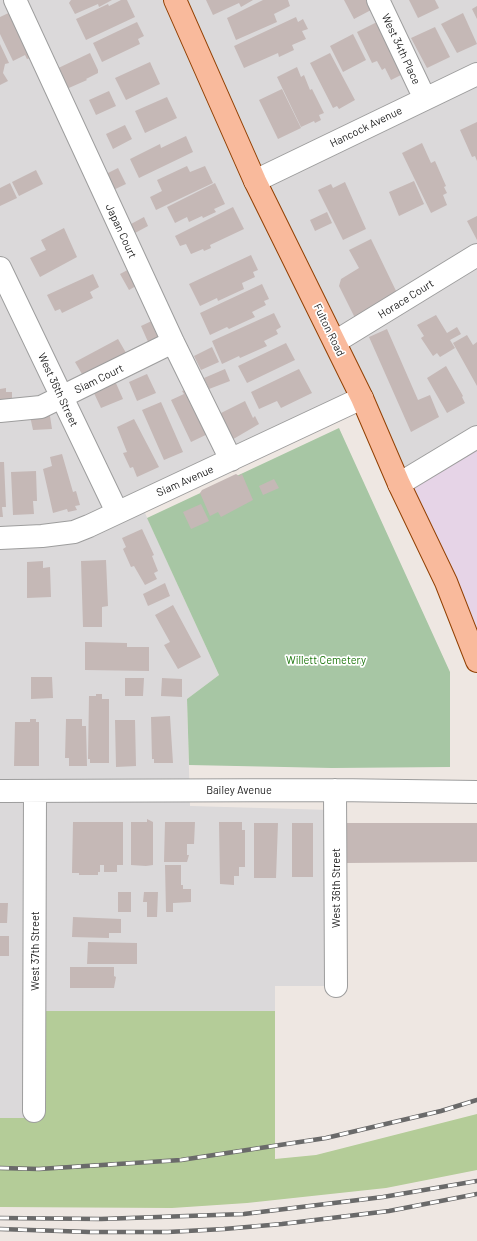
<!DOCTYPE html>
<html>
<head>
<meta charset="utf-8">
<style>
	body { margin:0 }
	canvas { display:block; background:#eee7e2 }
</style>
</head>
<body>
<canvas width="477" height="1241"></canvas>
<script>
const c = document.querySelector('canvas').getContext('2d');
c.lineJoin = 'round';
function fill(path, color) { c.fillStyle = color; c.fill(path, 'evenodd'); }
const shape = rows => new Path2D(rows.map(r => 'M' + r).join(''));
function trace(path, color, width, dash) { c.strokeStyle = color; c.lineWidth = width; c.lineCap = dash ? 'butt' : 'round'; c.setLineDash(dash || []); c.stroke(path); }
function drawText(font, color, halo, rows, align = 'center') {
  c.font = font + ' Barlow,sans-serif'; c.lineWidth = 3.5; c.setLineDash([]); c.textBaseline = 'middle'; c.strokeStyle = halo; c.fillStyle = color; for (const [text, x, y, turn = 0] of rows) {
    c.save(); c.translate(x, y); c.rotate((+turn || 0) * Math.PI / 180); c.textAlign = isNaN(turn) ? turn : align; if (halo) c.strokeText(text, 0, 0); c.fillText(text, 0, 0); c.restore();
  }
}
fill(shape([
	[0,0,477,0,477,437,399,484,362,398,140,502,219,675,187,699,190,806,331,810,336,986,275,986,275,1011,34,1011,34,1118,0,1118]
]), '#dbd9da');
fill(shape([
	[477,437,477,658,399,484]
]), '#e6d4e7');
fill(shape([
	[34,1011,275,1011,275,1159,316,1155,477,1114,477,1170,386,1188,247,1203,172,1208,0,1207,0,1118,33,1118]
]), '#b4cc98');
fill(shape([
	[339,428,450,672,450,767,332,768,189,765,187,699,219,675,147,518]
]), '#a7c6a4');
fill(shape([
	[71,0,112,0,99,7,98,4,75,14,69,3],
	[121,0,127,0,135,17,86,40,76,19,108,4,109,6],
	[206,0,253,0,241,7,239,3,213,15],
	[263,0,288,0,290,6,274,14,277,22,236,40,227,18],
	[344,0,366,0,371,10,354,19],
	[409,0,435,0,439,8,418,18],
	[477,6,477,19,472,9],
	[15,10,33,57,27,59,25,55,13,61,0,34,0,17],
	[463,13,477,44,457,53,441,24],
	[296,17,298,22,303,19,308,29,302,31,306,39,292,45,294,50,279,57,278,53,244,68,234,46],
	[137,22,144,36,138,39,140,44,102,62,93,43],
	[377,22,409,71,391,80,385,68,382,70,377,61,372,63,357,32],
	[435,27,450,57,427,68,411,38],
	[353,34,366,60,343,72,330,46],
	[0,44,9,63,5,64,3,73,8,81,0,85],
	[90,53,98,70,98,73,86,79,87,80,62,91,52,71],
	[330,53,355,100,339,109,337,106,333,108,310,63],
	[150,62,160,84,126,100,115,78],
	[297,67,301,77,304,75,310,90,312,89,324,113,319,115,321,120,315,123,314,121,301,127,277,77],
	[282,89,301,128,278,139,259,100],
	[109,91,116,106,96,115,89,100],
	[167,97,177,118,145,133,135,111],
	[477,122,477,161,475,156,472,157,460,130],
	[125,125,132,139,113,149,106,134],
	[186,136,193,152,139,178,130,159,160,144,161,148],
	[422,143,431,163,435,161,446,186,444,187,447,193,443,195,447,205,431,213,402,153],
	[187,166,190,172,205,166,213,183,156,210,150,197,162,191,157,180],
	[118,168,126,184,109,192,102,176],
	[36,170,43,184,19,196,12,182],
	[414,181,424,204,399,216,389,192],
	[345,182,366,229,343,240,318,190,331,184,333,188],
	[10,183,17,198,0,206,0,188],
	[215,183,225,204,214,209,216,212,203,218,202,216,189,222,187,217,175,223,167,207],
	[233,207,244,229,210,245,211,248,204,251,203,249,191,254,186,244,180,246,175,236],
	[327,212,332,223,315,231,310,220],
	[477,216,477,240,467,221],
	[144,217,148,226,135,233,131,224],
	[64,228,77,257,40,277,30,258,46,250,41,240],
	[371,239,398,295,356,320,339,286,341,279,359,268,349,250],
	[251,255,258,270,253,272,255,277,242,283,244,289,218,301,217,298,200,306,189,284],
	[135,266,143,282,129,290,120,274],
	[93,274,99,287,90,292,93,298,62,313,60,309,55,311,47,295],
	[262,284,269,299,264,301,266,305,252,312,255,317,229,329,227,327,210,335,200,313],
	[274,313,281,327,276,330,278,334,264,341,267,346,240,358,239,356,222,364,212,341],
	[436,315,447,333,457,327,461,334,450,340,455,348,440,357,437,353,433,356,421,338,424,336,417,325],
	[158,318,167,336,149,344,141,326],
	[387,329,418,400,430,395,439,417,411,432,369,337],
	[467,335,473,345,477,342,477,386,453,343],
	[118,339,129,358,86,381,75,362],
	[286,343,295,360,247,383,238,366],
	[212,347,219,362,201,370,194,356],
	[446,366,463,396,462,397,465,403,447,413,427,378],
	[225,369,230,381,209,389,204,378],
	[299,369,312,393,281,408,277,401,259,409,251,392],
	[147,374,156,393,137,401,129,382],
	[115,381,123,399,101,408,93,391],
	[6,388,6,392,12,392,12,406,0,409,0,389],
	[188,389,214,431,191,442,171,400,184,394,182,391],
	[245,401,253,418,255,416,259,424,230,441,217,415],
	[161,402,183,452,164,460,142,410],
	[30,416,50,416,52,429,33,430],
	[134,419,159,467,137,477,133,467,130,468,123,453,127,452,117,427],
	[62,454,73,492,76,491,80,505,75,506,77,510,68,512,67,509,53,513,43,469,52,466,50,457],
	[0,462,4,462,6,507,2,507,3,517,0,517],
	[36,471,37,501,33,501,34,514,13,515,11,472],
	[236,474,239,476,242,474,253,500,221,517,218,512,210,516,200,493,202,490],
	[274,479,279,488,263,495,259,486],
	[201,504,209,521,191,529,183,512],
	[142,529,154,555,152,556,158,571,154,573,157,579,145,585,134,566,131,567,123,549,126,547,122,538],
	[106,560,108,606,102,607,102,627,83,627,81,561],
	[43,561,43,568,50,567,51,597,27,598,27,562],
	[165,583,170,596,148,606,143,594],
	[173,605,201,657,178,669,164,645,170,642,155,615],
	[85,642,127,643,127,647,149,647,149,671,85,670],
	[31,677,52,677,53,698,31,699],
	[125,678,144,678,143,696,125,696],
	[162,678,182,679,182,697,161,696],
	[96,694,102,694,102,699,109,699,109,763,90,763,90,759,88,759,89,696,96,696],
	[170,716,173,763,154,763,154,759,152,759,151,717],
	[30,719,36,719,36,722,39,722,39,766,14,766,15,722,30,722],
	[66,719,82,719,82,726,86,726,87,766,69,766,69,758,65,758],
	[115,720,135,720,136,766,116,767],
	[147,819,153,822,153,865,146,866,131,865,131,822,147,822],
	[73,822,123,822,123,865,117,865,117,872,104,872,104,865,100,865,100,872,98,872,98,875,79,875,79,873,72,873],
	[165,822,195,822,194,844,187,844,187,855,189,855,187,862,164,862],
	[219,822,242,822,242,830,245,830,245,867,239,867,239,876,234,876,234,885,220,884],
	[254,823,278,823,276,878,254,878],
	[292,823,313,823,313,877,292,877],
	[346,823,477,823,477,862,346,863],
	[165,865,181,865,181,885,183,885,183,889,191,889,191,902,173,903,173,912,166,912],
	[118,892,131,892,131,912,118,912],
	[144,892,158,892,157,917,147,917,147,902,143,902],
	[0,903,8,903,7,923,0,923],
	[73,917,121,919,121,933,109,933,109,938,72,937],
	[0,936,9,936,9,956,0,956],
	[88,942,137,943,137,964,87,964],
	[70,967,114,967,114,976,116,977,114,988,70,988]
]), '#c5b8b6');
const minor = shape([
	[15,0,173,342,231,460],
	[378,0,425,99],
	[255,181,477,74],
	[0,268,117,512],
	[335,342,477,255],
	[0,411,41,407,173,342],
	[399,484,477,437],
	[0,538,42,536,74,532,89,526,362,398],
	[335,790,336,986],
	[0,791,335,790,477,792],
	[34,1111,35,791]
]);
const major = shape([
	[175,0,255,181,362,398,399,484,446,582,477,661]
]);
trace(minor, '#9d9d9d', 24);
trace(major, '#924003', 24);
trace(minor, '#fff', 22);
trace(major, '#f9ba9c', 22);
const rail = shape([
	[0,1168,39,1169,181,1160,326,1138,441,1111,477,1100],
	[0,1218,101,1219,244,1214,383,1197,477,1181],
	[0,1229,90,1232,168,1232,224,1229,282,1224,389,1211,477,1194]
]);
trace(rail, '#6a6a6a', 4.5);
trace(rail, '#fff', 3, [9]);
drawText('11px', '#1c1c1c', '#fff', [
	["West 34th Place",401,49,65],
	["Hancock Avenue",366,127,-26],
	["Japan Court",121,231,65],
	["Horace Court",406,299,-32],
	["Fulton Road",329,330,64],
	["Siam Court",99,379,-26],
	["West 36th Street",58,390,65],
	["Siam Avenue",185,481,-24],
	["Bailey Avenue",239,790],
	["West 36th Street",336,888,-90],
	["West 37th Street",35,951,-90]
]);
drawText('11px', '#1e770e', '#fff', [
	["Willett Cemetery",326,660]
]);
</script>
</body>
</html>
